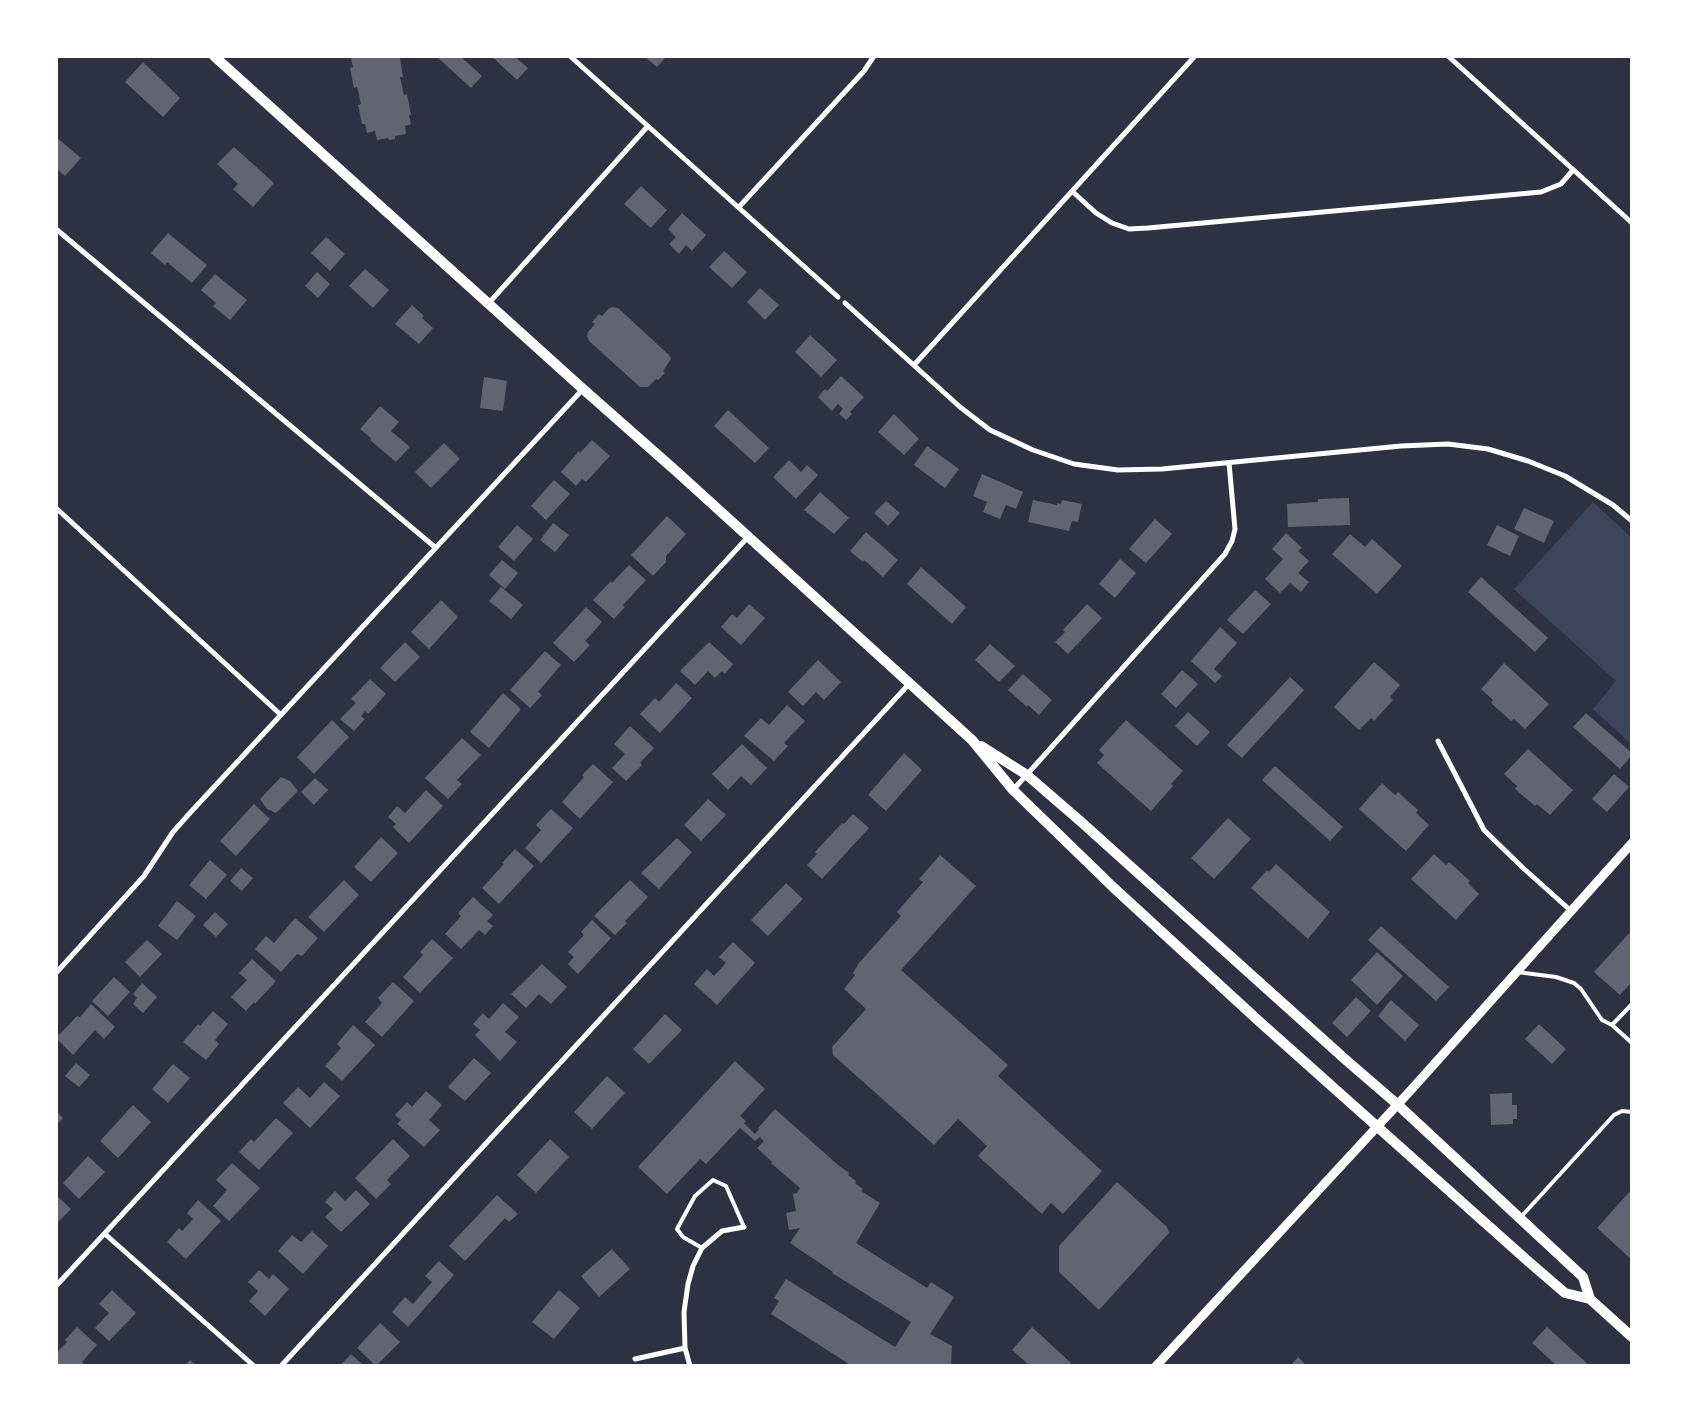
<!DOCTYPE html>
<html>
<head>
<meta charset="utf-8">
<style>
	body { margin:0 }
	#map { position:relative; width:1688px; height:1422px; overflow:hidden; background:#2d3142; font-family:Roboto,sans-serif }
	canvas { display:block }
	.frame { position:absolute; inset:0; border:58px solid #fff; pointer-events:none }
</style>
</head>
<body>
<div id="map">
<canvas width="1688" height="1422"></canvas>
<div class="frame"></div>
</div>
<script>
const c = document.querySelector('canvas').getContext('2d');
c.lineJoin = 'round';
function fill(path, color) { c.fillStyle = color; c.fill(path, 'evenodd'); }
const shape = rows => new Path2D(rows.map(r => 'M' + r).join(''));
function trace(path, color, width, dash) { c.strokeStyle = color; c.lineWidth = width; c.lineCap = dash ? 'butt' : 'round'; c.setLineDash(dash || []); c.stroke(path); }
fill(shape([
	[1593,502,1632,538,1632,741,1630,743,1593,709,1616,681,1514,589]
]), '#3c4559');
fill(shape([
	[357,56,400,57,403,77,400,77,404,95,407,94,411,115,409,115,411,124,405,126,406,134,395,136,395,139,389,140,388,138,377,140,375,131,367,133,365,124,362,124,358,105,361,104,357,87,354,88,350,68,353,67,351,58],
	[436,56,460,56,482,76,471,88],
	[491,56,514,56,528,68,517,80],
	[644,56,667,56,657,67],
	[143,62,180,98,163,117,125,82],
	[56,137,81,158,65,176,56,168],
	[234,147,274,183,253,207,233,189,238,184,217,164],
	[641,186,667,210,651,228,624,204],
	[682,213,706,235,692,251,686,245,679,254,669,244,676,237,668,229],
	[168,233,207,265,192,283,167,262,165,265,151,253],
	[326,237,345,254,330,271,311,253],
	[724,251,747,272,732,288,709,267],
	[365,269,389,290,373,308,349,286],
	[317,272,330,284,318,298,305,286],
	[215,274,247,300,230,320,213,306,216,303,201,290],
	[760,288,779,305,765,320,747,302],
	[412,305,424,316,422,318,433,328,419,344,395,324],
	[613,307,618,308,669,355,671,359,663,371,665,373,658,380,656,379,648,387,640,387,589,341,587,336,588,332,595,324,592,322,599,314,602,316,608,309],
	[810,335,837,360,821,377,795,352],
	[841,376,864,397,850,412,852,414,846,420,839,414,843,409,838,404,832,411,818,397,825,389,827,391],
	[484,377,507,381,503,411,480,408],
	[380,406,399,422,391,431,410,447,396,462,370,440,371,438,360,429],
	[728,410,769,448,755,463,714,426],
	[894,414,919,439,904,455,878,432],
	[592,440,610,456,586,482,582,479,576,486,561,472,579,451,580,453],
	[444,443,460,459,431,488,415,472],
	[927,446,959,469,945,488,914,465],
	[789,460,801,472,807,465,818,475,796,499,773,477],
	[982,474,1023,492,1016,509,1006,505,1000,519,983,512,987,502,973,496],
	[554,480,570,494,546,520,531,506],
	[820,492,849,518,834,534,804,510],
	[1349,498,1350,525,1288,527,1287,504,1318,502,1318,499],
	[1033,500,1057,505,1057,503,1061,504,1062,500,1082,504,1078,522,1072,521,1069,531,1028,522],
	[886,501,900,513,888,526,874,513],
	[1524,508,1554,521,1544,543,1514,529],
	[667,516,686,534,666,556,666,562,653,576,631,555],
	[1155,519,1172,534,1146,563,1129,549],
	[553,523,569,535,555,552,540,540],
	[517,525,533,539,514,561,498,547],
	[1497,525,1519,536,1510,556,1487,545],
	[866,532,898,560,883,577,864,560,863,562,850,551],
	[1286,533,1302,548,1298,551,1309,561,1298,573,1309,582,1301,592,1290,583,1280,593,1265,579,1283,559,1272,549],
	[1350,534,1365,547,1372,539,1402,566,1377,594,1332,554],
	[1120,559,1136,573,1115,598,1099,584],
	[502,560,518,573,505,589,489,575],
	[629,565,646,580,623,605,625,607,614,619,593,600,611,581,612,583],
	[921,567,966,607,952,624,907,584],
	[1481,577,1548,638,1535,652,1468,592],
	[501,587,523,605,511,619,489,601],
	[1255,590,1271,604,1243,634,1227,620],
	[441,600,458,617,429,649,411,632],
	[749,604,765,618,741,645,721,627,732,614,737,618],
	[1087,604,1102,618,1068,654,1055,642,1065,632,1063,630],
	[586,607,602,622,585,641,590,645,574,662,553,643],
	[1220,627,1237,643,1214,669,1222,676,1215,683,1191,661],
	[405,642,420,657,395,682,380,668],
	[709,642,733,664,725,674,722,671,715,678,708,671,695,685,680,671],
	[990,644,1015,666,999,682,975,660],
	[545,651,561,665,538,692,542,695,530,708,510,690],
	[818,660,841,682,824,700,816,692,803,706,788,692],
	[1374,662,1400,685,1390,697,1393,700,1374,721,1371,718,1359,730,1334,707],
	[1504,663,1549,704,1525,729,1514,719,1511,721,1491,703,1493,700,1481,689],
	[1182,670,1198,684,1176,708,1161,694],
	[1023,674,1052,700,1039,715,1028,705,1027,707,1008,690],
	[1290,677,1304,690,1242,758,1227,745],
	[370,679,386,694,368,714,365,711,361,716,365,719,354,731,340,719,356,703,351,699],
	[676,683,692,698,660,733,640,714,655,698,659,702],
	[503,693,521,709,489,748,470,732],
	[787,705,805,721,784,743,788,746,774,761,744,736,761,718,769,725],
	[1188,712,1210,732,1197,746,1175,726],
	[1586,713,1632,753,1632,755,1620,769,1573,727],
	[332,720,349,737,314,774,297,757],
	[1126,720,1183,771,1171,784,1173,786,1151,811,1097,763,1104,755,1099,750],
	[630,726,654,748,640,763,642,765,626,781,612,768,625,754,614,744],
	[462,738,481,755,457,780,462,784,448,799,425,778],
	[742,744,767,768,751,785,741,776,728,790,712,774],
	[1528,749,1573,790,1550,815,1537,804,1535,806,1515,789,1517,786,1504,774],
	[904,753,922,770,886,811,868,795],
	[593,764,613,782,580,819,562,802,584,777,582,775],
	[1275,766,1343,827,1330,841,1262,780],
	[1614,774,1629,787,1607,812,1592,799],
	[281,777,290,781,298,791,276,813,267,809,260,799],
	[315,778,328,790,314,805,301,792],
	[1382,783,1395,795,1398,792,1418,810,1416,813,1429,825,1406,851,1359,809],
	[426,790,443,806,409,843,393,827,396,824,388,817,397,806,405,813],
	[708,799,726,815,701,841,684,825],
	[254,804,270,819,236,856,220,841],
	[551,809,573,828,541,863,525,848,541,830,536,825],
	[853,814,869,828,822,879,807,865,817,854,815,852,842,823,844,824],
	[1228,818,1251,839,1214,879,1191,858],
	[381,837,398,853,371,882,354,867],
	[677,838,692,852,659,889,641,873],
	[515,849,534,866,499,904,482,888,504,864,502,863],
	[1434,854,1446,865,1449,862,1470,881,1468,883,1479,894,1456,920,1411,879],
	[940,855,976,886,901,970,1008,1065,998,1076,1102,1171,1063,1214,1051,1203,1042,1214,978,1156,987,1146,958,1119,934,1145,833,1055,832,1047,866,1009,844,989,855,975,853,973,859,963,901,916,897,912,923,882,919,879],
	[210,860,227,875,206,899,189,885],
	[1276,864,1330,912,1308,939,1251,888,1267,870,1269,872],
	[241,868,253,878,242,891,230,881],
	[344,880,359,895,324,932,308,917],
	[630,880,648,897,625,921,627,923,615,935,594,916],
	[786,883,803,899,768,936,751,920],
	[473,897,493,915,487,921,493,926,485,935,479,930,461,949,445,934,461,916,458,913],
	[177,901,196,916,177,940,158,926],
	[215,912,228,924,216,937,203,925],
	[295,918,318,938,302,956,297,954,281,972,255,949,266,936,274,943],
	[592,920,611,938,578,974,568,964,574,957,568,952,584,935,581,932],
	[1381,926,1449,987,1436,1001,1368,940],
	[1632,930,1632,982,1620,995,1594,972],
	[432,939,453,958,420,993,403,977,423,955,420,952],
	[147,940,162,954,140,977,125,962],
	[733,942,755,963,717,1005,694,984,707,969,714,976,726,963,719,957],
	[1377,952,1403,976,1377,1005,1351,980],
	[252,959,276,981,255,1004,254,1002,246,1011,231,997,247,980,239,973],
	[542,964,567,987,551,1004,539,994,526,1008,511,994],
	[114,977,130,992,108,1016,92,1001],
	[393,982,414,1001,382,1037,365,1022,382,1003,378,998],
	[142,983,157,997,143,1013,133,1004,137,998,133,994],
	[1356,997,1371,1011,1347,1037,1332,1023],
	[1391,1000,1419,1025,1405,1041,1378,1016],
	[503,1003,519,1017,505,1032,517,1042,500,1061,475,1035,480,1030,473,1024,483,1013,489,1019],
	[91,1004,115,1027,104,1039,95,1030,73,1055,56,1038,77,1016,80,1017],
	[213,1011,228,1024,215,1040,219,1044,206,1060,183,1042,198,1024,200,1026],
	[665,1014,682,1030,649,1064,633,1049],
	[1539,1024,1566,1049,1552,1064,1525,1039],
	[353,1025,375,1045,342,1081,325,1066,341,1048,337,1044],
	[474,1058,491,1073,465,1101,448,1087],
	[735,1061,765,1089,740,1116,746,1121,744,1123,755,1134,759,1129,758,1128,775,1109,838,1165,849,1173,848,1175,856,1181,855,1183,863,1189,861,1191,880,1203,856,1243,927,1288,931,1282,954,1297,930,1334,952,1346,951,1366,852,1366,771,1314,779,1301,774,1298,786,1279,895,1347,911,1322,832,1273,833,1272,790,1243,800,1228,789,1230,786,1213,796,1211,793,1194,797,1193,800,1188,771,1163,772,1162,757,1148,764,1141,760,1137,755,1141,740,1128,706,1164,700,1159,667,1194,638,1167],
	[76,1063,90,1075,79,1087,65,1076],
	[173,1064,190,1078,168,1103,152,1089],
	[607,1076,625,1093,592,1129,574,1112],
	[324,1082,340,1096,310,1128,283,1103,298,1087,310,1098],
	[426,1091,442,1105,429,1120,440,1130,424,1147,397,1124,401,1120,395,1115,407,1102,412,1107],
	[1512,1093,1512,1105,1517,1105,1517,1119,1513,1119,1513,1124,1491,1125,1490,1094],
	[133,1105,151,1122,118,1158,100,1141],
	[56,1111,63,1118,56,1125],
	[276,1118,293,1133,259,1170,239,1152,251,1139,254,1142],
	[393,1139,410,1156,387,1180,391,1184,376,1199,355,1178],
	[550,1139,569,1157,536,1193,517,1175],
	[88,1156,105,1172,79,1199,63,1183],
	[232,1163,260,1188,229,1221,213,1206,227,1190,216,1180],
	[1117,1182,1167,1227,1169,1233,1099,1310,1059,1272,1059,1246],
	[1632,1189,1632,1260,1597,1228],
	[356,1190,370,1204,341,1232,325,1217,333,1209,325,1202,335,1191,345,1201],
	[56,1195,71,1209,56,1224],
	[497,1195,518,1214,509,1222,505,1218,465,1261,449,1246],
	[198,1200,221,1221,186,1259,167,1242,179,1228,182,1231,193,1219,187,1213],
	[312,1231,328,1246,303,1274,278,1251,292,1235,301,1242],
	[612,1249,630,1269,599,1297,581,1276],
	[439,1261,454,1275,408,1327,392,1312,405,1297,413,1304,432,1282,425,1276],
	[259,1270,269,1279,273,1274,289,1289,265,1316,249,1301,258,1291,248,1282],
	[112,1290,136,1313,109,1341,95,1328,109,1313,99,1304],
	[559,1290,580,1308,554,1339,532,1322],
	[380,1323,400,1342,376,1366,357,1348],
	[77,1327,97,1345,82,1362,86,1366,56,1366,56,1353,67,1342,65,1340],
	[1032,1327,1071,1363,1068,1366,1030,1366,1012,1350],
	[1547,1327,1590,1366,1557,1366,1532,1343],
	[351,1354,364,1366,340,1366],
	[1298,1357,1307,1366,1290,1366],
	[190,1360,196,1366,185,1366]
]), '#626471');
trace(shape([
	[1517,972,1556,977,1574,983,1581,989,1602,1020,1612,1025,1632,1043],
	[1612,1025,1632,1004],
	[1520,1218,1614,1115,1622,1111,1632,1112],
	[702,1248,683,1237,677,1229,695,1196,713,1180,726,1186,744,1227]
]), '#fff', 4);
trace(shape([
	[570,56,838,297],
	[1448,56,1632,223],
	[1073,192,1096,213,1112,223,1129,229,1148,228,1541,192,1561,184,1573,170],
	[739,207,864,71,874,56],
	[56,229,436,548],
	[845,303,960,407,990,430,1033,450,1074,464,1118,470,1162,469,1401,446,1448,444,1488,449,1528,461,1565,476,1613,505,1632,521],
	[488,304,648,126],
	[914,365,1195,56],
	[56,508,281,715],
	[1438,741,1484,830,1522,867,1570,910],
	[1013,790,1225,554,1232,541,1235,529,1229,463],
	[56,973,144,876,173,832,189,814,583,389],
	[105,1234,254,1366],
	[56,1286,748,537],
	[635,1359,685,1348],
	[281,1366,909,684],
	[690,1366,685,1348,684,1312,688,1284,693,1266,702,1248,722,1231,744,1227]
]), '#fff', 5);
trace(shape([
	[1156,1366,1411,1090,1632,843]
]), '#fff', 9);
trace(shape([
	[214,56,583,389,676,471,972,740,1013,790,1114,888,1261,1023,1529,1262,1565,1293,1590,1299,1632,1337],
	[981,746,1027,775,1079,820,1346,1060,1397,1104,1583,1277,1590,1299]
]), '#fff', 10);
</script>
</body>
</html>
